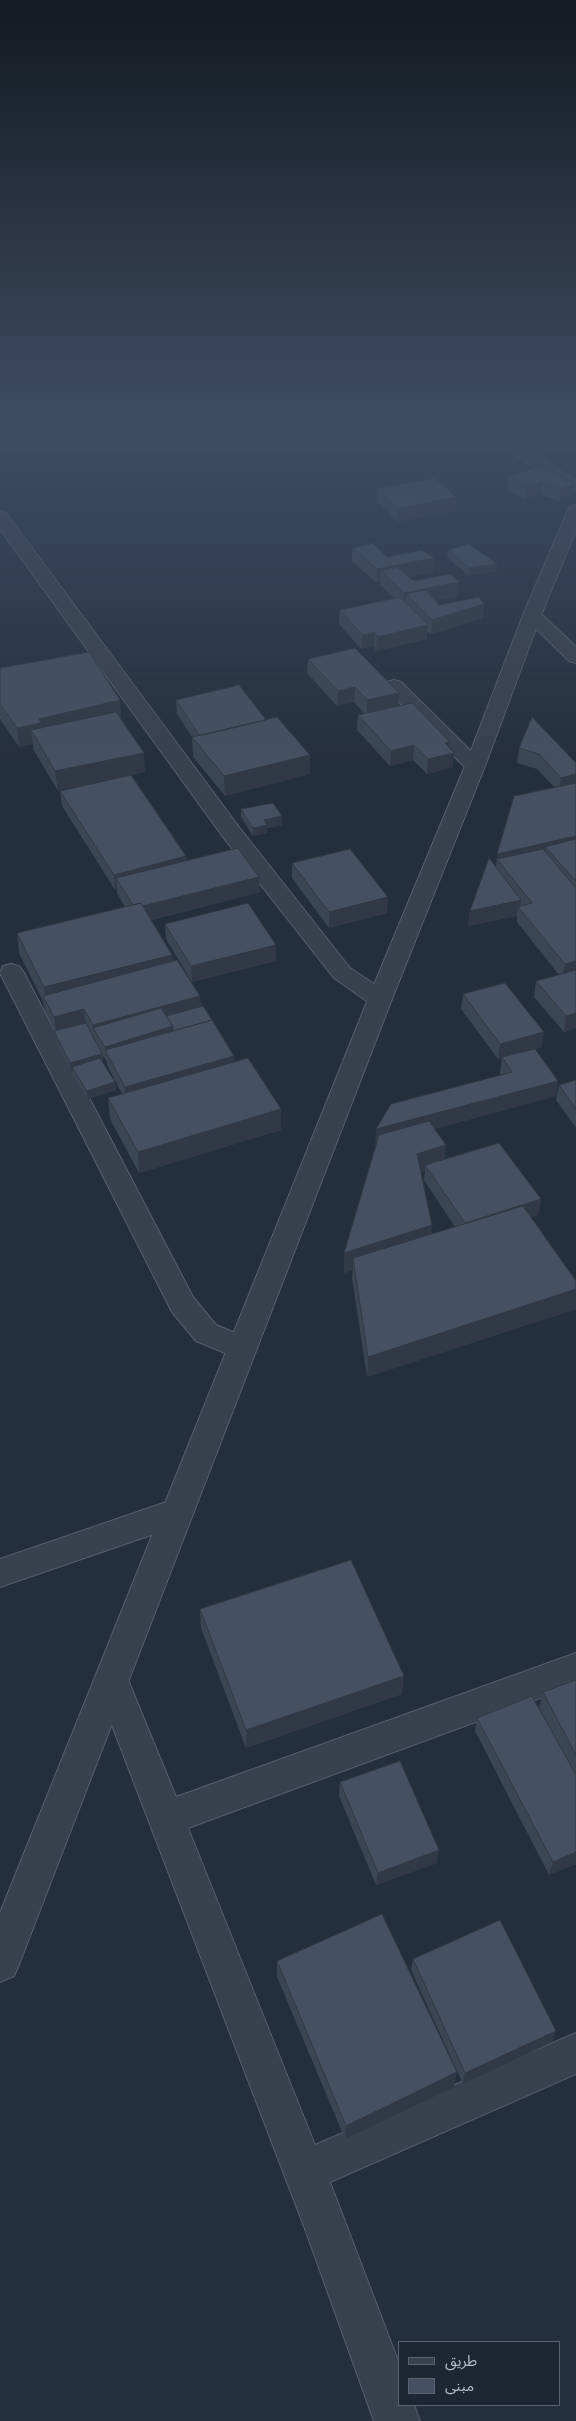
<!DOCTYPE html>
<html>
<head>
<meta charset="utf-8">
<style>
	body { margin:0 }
	#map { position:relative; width:576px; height:2421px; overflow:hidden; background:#242f3e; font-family:Roboto,"Noto Sans Arabic",sans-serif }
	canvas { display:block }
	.legend { position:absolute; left:398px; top:2341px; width:162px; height:65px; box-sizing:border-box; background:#1d2633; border:1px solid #59626f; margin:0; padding:6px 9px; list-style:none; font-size:15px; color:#b4bcc9 }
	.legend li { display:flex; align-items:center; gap:10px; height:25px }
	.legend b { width:25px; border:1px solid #59626f }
</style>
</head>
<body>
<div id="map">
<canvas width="576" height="2421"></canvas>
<ul class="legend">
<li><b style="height:6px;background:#38414e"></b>طريق</li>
<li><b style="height:14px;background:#455162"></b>مبنى</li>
</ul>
</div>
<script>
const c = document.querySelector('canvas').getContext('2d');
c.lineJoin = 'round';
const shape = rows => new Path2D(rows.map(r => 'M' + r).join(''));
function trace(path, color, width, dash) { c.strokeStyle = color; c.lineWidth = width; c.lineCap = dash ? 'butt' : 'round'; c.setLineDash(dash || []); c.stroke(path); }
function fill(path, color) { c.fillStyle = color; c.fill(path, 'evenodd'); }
const minor = shape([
	[479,429,496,429,576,481,576,491,558,485,479,429],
	[0,512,6,513,239,827,350,968,389,994,392,999,389,1004,380,1007,371,1004,334,978,223,837,0,529,0,512],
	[532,610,538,611,576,647,576,663,569,661,526,619,523,615,526,611,532,610],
	[394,680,401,682,482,762,485,766,482,770,475,772,468,770,387,690,384,686,387,682,394,680],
	[11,964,19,966,23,971,193,1297,216,1325,252,1340,257,1348,252,1356,242,1360,196,1341,172,1312,0,973,3,966,11,964],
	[178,1498,189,1502,194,1512,189,1522,0,1587,0,1559,178,1498],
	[576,1653,576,1685,188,1828,315,2145,576,2033,576,2074,330,2182,400,2366,400,2405,414,2405,420,2421,374,2421,305,2229,95,1681,100,1670,112,1665,124,1670,176,1797,576,1653]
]);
const tertiary = shape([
	[576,505,576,530,541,615,485,766,392,999,20,1962,14,1976,0,1982,0,1913,368,999,465,766,523,615,568,510,570,507,576,505]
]);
trace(minor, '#565f6c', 2);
trace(tertiary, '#565f6c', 2);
fill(minor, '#38414e');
fill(tertiary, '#38414e');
fill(shape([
	[538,466,573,497,559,502,541,494,526,500,508,490,509,477],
	[378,489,456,497,455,511,397,522,378,502],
	[352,548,387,557,433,572,409,577,414,581,458,596,435,600,439,605,483,618,431,634,427,631,427,639,376,651,374,646,361,649,339,624,340,610,394,598,380,585,380,582,377,583,352,561],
	[448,550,497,564,496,571,469,576,447,557],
	[308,659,399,693,398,706,450,742,450,748,453,767,427,774,413,760,390,766,357,730,358,715,365,714,354,702,337,706,307,673],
	[0,668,120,700,121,719,145,772,131,775,186,861,259,877,260,892,151,920,172,955,173,961,200,996,201,1007,234,1062,281,1109,281,1130,139,1173,110,1119,108,1098,122,1094,107,1065,107,1062,103,1056,103,1063,115,1082,116,1090,88,1099,73,1075,73,1071,71,1071,55,1040,54,1031,55,1031,45,1011,43,1001,19,953,17,933,125,907,117,893,117,889,115,890,62,806,60,791,123,777,58,791,33,749,33,744,19,747,0,719],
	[176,700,266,720,310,774,225,796,193,757,192,737,177,714],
	[519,748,576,763,576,1028,564,1032,534,997,536,981,559,975,517,922,517,916,468,926,470,911,496,867,497,854,555,788,537,769,517,763],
	[241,809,282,825,267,828,267,833,253,836,241,817],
	[292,863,387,913,329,928,292,878],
	[165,924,276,945,276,961,192,982,166,939],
	[463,994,542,1047,535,1049,558,1081,556,1096,434,1129,444,1159,541,1199,538,1215,531,1217,576,1281,576,1309,367,1377,352,1278,353,1270,344,1273,376,1145,375,1145,501,1075,500,1073,502,1058,498,1059,461,1009],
	[425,1171,424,1180,455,1227,432,1234,421,1172],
	[576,1080,576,1128,556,1100,559,1085],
	[200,1609,402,1694,246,1748,201,1628],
	[576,1680,576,1864,549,1875,475,1731,477,1718,539,1709,543,1692],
	[340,1782,437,1863,376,1885,339,1796],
	[413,1959,556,2031,552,2042,463,2084,411,1970],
	[277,1961,454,2087,345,2139,277,1977]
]), '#3b4654');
fill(shape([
	[543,481,541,494,526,500,527,486],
	[575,484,573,497,559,502,560,489],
	[456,497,455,511,397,522,397,509],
	[434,558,433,572,391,580,381,571,380,582,377,583,377,569],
	[497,564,496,571,469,576,469,568],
	[459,582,458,596,416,604,406,594,405,606,403,606,404,593],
	[484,604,483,618,431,634,432,620],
	[428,625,427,639,376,651,377,637],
	[375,632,374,646,361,649,362,635],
	[355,687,354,702,337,706,338,691],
	[399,693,398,707,367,715,367,700],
	[120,700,121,719,31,730,33,744,19,747,17,728,39,719],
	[450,742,449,754,454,753,453,767,427,774,428,759,445,743],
	[414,745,413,760,390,766,391,751],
	[144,753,145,772,58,791,55,771],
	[310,755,310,774,225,796,224,776],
	[576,774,576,788,559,792,561,778],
	[282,816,282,825,267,828,267,833,253,836,253,828,264,820],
	[576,836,576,850,545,847,544,858,497,860,497,854],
	[186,856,187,871,116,878,117,889,115,890,114,875],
	[259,877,260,892,136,923,134,908],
	[388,897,387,913,329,928,329,912],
	[521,900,520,909,518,907,517,916,468,926,470,911],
	[276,945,276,961,192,982,191,966],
	[172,955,173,975,46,1002,44,987],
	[576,961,576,976,562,979,565,964],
	[200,996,201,1011,93,1028,93,1025],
	[84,1009,86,1024,56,1032,54,1017],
	[576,1013,576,1028,564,1032,566,1016],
	[173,1026,173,1034,105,1050,106,1063,105,1047],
	[544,1032,542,1047,498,1059,500,1044],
	[102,1054,103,1063,75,1070,72,1067,73,1071,71,1071,70,1063],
	[234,1056,235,1072,127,1102,125,1087],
	[558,1081,556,1096,375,1145,376,1129],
	[115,1082,116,1090,88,1099,87,1091],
	[281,1109,281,1130,139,1173,138,1152],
	[446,1145,444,1166,425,1165,425,1171,415,1174,417,1154],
	[541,1199,538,1215,464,1238,465,1223],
	[432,1225,430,1246,353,1258,353,1270,344,1273,344,1253],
	[576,1289,576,1309,367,1377,368,1357],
	[404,1676,402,1694,246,1748,246,1730],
	[439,1850,437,1863,376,1885,378,1873],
	[576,1852,576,1864,549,1875,553,1862],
	[556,2031,552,2042,463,2084,465,2073],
	[457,2072,454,2087,345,2139,346,2126]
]), '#303945');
const building = shape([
	[538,466,575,484,560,489,543,481,527,486,509,477,538,466],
	[435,478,456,497,397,509,378,489,435,478],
	[373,543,387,557,422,550,434,558,377,569,352,548,373,543],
	[469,544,497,564,469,568,448,550,469,544],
	[397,567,414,581,450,574,459,582,404,593,381,571,397,567],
	[426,590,439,605,479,597,484,604,432,620,406,594,426,590],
	[400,597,428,625,377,637,375,632,362,635,340,610,400,597],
	[355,648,399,693,367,700,355,687,338,691,308,659,355,648],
	[89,652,120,700,39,719,41,723,17,728,0,704,0,668,89,652],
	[239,685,266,720,200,736,176,700,239,685],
	[412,703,450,742,445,743,454,753,428,759,414,745,391,751,358,715,412,703],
	[116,712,144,753,55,771,31,730,116,712],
	[277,717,310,755,224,776,192,737,277,717],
	[532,717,576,763,576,774,561,778,539,754,519,748,532,717],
	[131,775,186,856,114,875,60,791,131,775],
	[576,783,576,836,497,854,514,796,576,783],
	[273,803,282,816,264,820,267,825,253,828,241,809,273,803],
	[576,839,576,881,545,847,576,839],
	[238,848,259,877,143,906,141,903,133,905,116,878,238,848],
	[350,849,388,897,329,912,292,863,350,849],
	[543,849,576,888,576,961,565,964,518,907,532,903,497,859,543,849],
	[489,858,521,900,470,911,489,858],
	[141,903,172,955,44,987,17,933,141,903],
	[248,903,276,945,191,966,165,924,248,903],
	[177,960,200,996,93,1025,84,1009,54,1017,43,996,177,960],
	[576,970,576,1013,566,1016,536,981,576,970],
	[505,983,544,1032,500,1044,463,994,505,983],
	[203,1006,212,1020,173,1031,173,1026,166,1016,203,1006],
	[161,1008,173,1026,105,1047,93,1028,161,1008],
	[212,1020,234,1056,125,1087,105,1050,212,1020],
	[86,1023,102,1054,70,1063,54,1031,86,1023],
	[535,1049,558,1081,376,1129,391,1104,512,1072,502,1057,535,1049],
	[100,1058,115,1082,87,1091,72,1067,100,1058],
	[248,1058,281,1109,138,1152,108,1098,248,1058],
	[576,1080,576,1109,559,1085,576,1080],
	[429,1121,446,1145,417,1154,432,1225,344,1253,379,1135,429,1121],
	[499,1143,541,1199,465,1223,425,1165,499,1143],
	[523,1206,576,1281,576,1289,368,1357,353,1258,523,1206],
	[351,1560,404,1676,246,1730,200,1609,351,1560],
	[576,1680,576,1755,543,1692,576,1680],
	[532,1696,576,1775,576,1852,553,1862,477,1718,532,1696],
	[400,1761,439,1850,378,1873,340,1782,400,1761],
	[382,1914,457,2072,346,2126,277,1961,382,1914],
	[500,1920,556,2031,465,2073,413,1959,500,1920]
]);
fill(building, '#455162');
trace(building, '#303945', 1);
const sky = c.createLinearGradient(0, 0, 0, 767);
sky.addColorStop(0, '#141a22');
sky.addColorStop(0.56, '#3f4d63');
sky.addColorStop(1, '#3f4d6300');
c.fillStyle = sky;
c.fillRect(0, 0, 576, 767);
</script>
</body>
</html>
